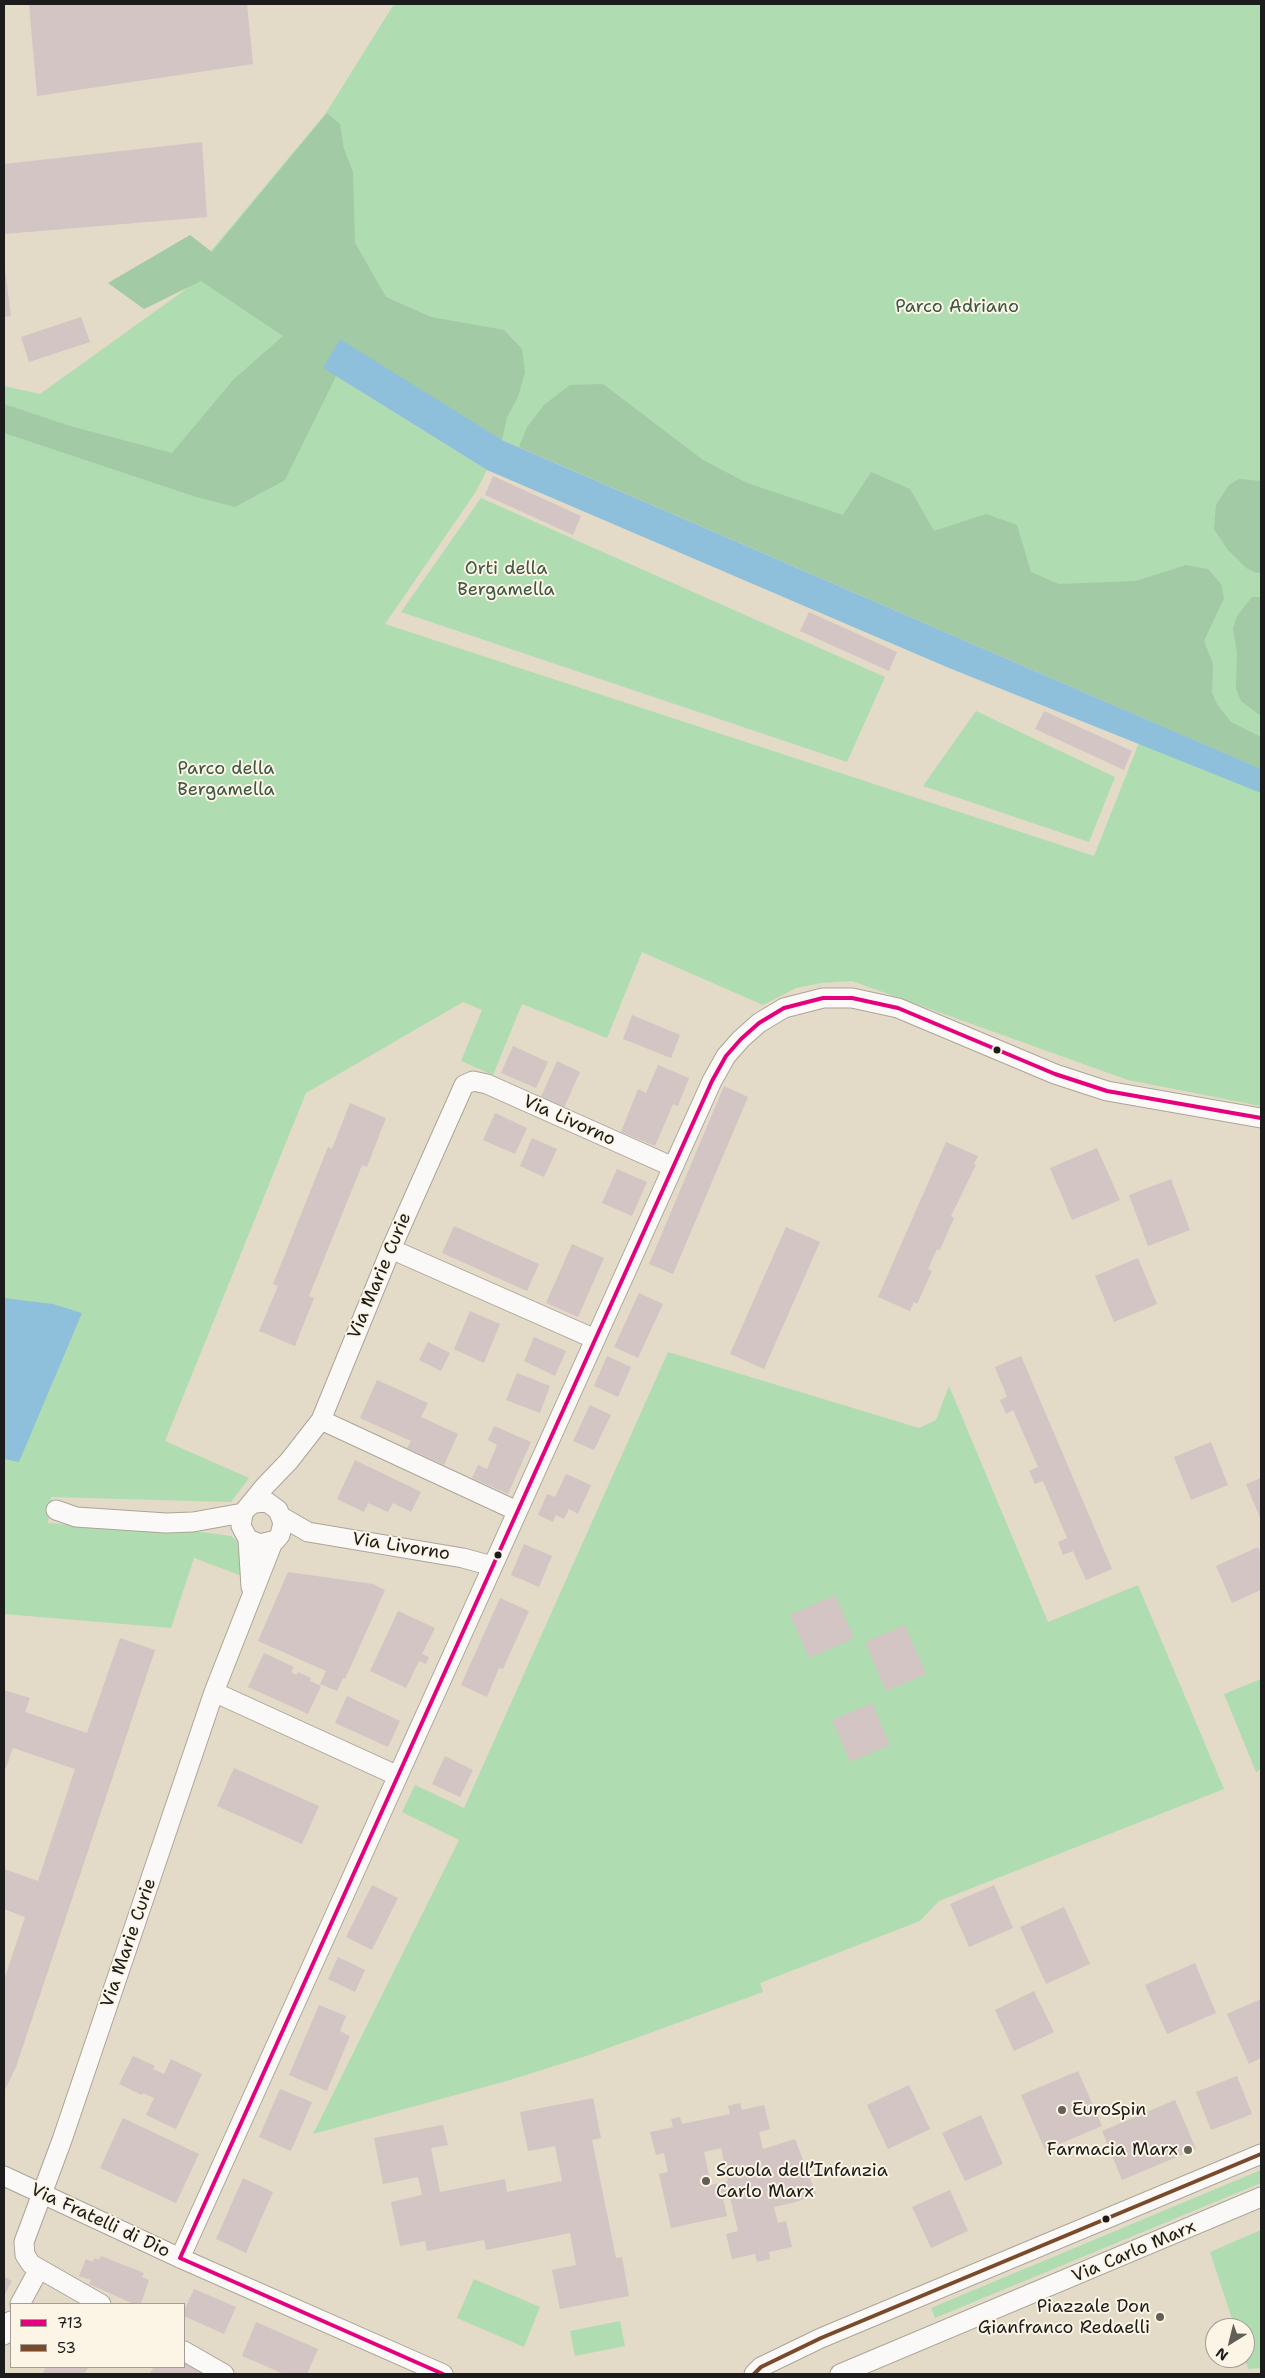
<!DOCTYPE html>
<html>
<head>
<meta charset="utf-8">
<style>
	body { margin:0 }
	#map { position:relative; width:1265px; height:2378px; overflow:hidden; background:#e3dac7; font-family:"Shantell Sans",sans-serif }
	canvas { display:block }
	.frame { position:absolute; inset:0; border:5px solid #1c1c1c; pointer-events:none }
	.legend { position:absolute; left:10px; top:2303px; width:175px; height:65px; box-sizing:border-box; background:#fcf5e5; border:1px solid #a29e95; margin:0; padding:6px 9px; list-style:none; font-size:15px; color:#1c1c1c }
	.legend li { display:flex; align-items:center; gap:10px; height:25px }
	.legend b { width:25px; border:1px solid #a29e95 }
	.north { position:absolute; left:1205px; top:2318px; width:50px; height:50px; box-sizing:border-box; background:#fcf5e5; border:1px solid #a29e95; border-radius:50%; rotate:216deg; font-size:14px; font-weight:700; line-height:20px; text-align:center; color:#1c1c1c }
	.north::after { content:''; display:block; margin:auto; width:18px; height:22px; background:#625e58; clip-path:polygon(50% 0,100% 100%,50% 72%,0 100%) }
</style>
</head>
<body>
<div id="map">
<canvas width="1265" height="2378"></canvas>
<div class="frame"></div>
<ul class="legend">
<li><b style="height:6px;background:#e5007d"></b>713</li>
<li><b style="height:6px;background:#7a4b2a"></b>53</li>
</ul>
<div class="north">N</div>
</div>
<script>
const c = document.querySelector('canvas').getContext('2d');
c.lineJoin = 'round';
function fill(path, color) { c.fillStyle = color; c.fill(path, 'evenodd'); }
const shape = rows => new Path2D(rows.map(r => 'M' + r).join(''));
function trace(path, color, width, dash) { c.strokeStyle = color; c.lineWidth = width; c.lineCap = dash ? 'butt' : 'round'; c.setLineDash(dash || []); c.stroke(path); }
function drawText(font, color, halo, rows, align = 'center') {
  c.font = font + ' "Shantell Sans",sans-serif'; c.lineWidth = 4; c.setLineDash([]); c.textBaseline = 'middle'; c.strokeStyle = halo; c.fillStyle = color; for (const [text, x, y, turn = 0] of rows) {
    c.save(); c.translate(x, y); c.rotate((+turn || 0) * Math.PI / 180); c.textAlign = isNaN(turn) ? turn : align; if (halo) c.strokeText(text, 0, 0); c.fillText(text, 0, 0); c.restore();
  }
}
fill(shape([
	[394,4,1261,4,1261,1106,1128,1080,852,981,821,983,796,988,763,1005,642,952,607,1038,522,1004,493,1075,461,1061,482,1010,463,1002,306,1093,165,1441,249,1478,231,1502,51,1497,48,1523,155,1532,193,1531,231,1536,242,1545,242,1576,194,1558,171,1628,4,1614,4,386,40,394,189,287,211,251,326,113],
	[341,339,502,440,1148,720,1094,856,385,624,475,493,487,470,323,368],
	[481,498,885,677,847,762,401,612],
	[976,711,1115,777,1089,842,923,786],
	[668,1352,919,1428,936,1420,949,1386,1048,1622,1138,1585,1224,1789,939,1901,920,1921,760,1983,763,1992,586,2056,510,2080,313,2134,459,1840,402,1812,415,1785,464,1808],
	[1261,1679,1261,1769,1256,1772,1224,1694],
	[1261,2170,1261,2183,935,2318,931,2308],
	[1261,2230,1261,2368,1248,2369,1245,2358,1245,2328,1235,2328,1210,2252],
	[474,2279,540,2307,524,2347,457,2318],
	[620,2321,625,2346,575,2356,570,2331]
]), '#b0dcb2');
fill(shape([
	[327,113,340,124,344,149,353,172,355,243,386,297,431,317,504,330,522,349,525,372,518,397,507,417,502,440,343,362,285,480,235,507,193,496,4,433,4,404,70,426,172,453,233,380,283,336,201,281,144,309,108,283,190,235,212,252],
	[603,384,703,460,747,483,843,515,871,472,910,489,934,531,986,514,1017,525,1031,572,1059,584,1136,581,1186,565,1208,569,1221,584,1224,598,1204,641,1213,664,1212,693,1217,704,1231,722,1261,737,1261,769,519,447,527,427,544,405,570,385],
	[1239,479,1261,481,1261,572,1257,573,1246,568,1228,550,1214,529,1216,505,1229,485],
	[1252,597,1261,597,1261,716,1241,701,1236,689,1237,653,1233,628,1237,616]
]), '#a2caa4');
fill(shape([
	[340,339,502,440,1261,769,1261,793,949,668,487,470,323,368],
	[4,1298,53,1304,82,1313,19,1462,4,1459]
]), '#8fc0db');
fill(shape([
	[29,4,247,4,253,64,37,96],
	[202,142,207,217,4,234,4,164],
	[4,262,11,316,4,317],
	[81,317,90,342,29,362,21,337],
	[493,476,581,516,573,535,485,495],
	[809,612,897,652,889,671,800,631],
	[1044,711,1132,751,1124,770,1035,729],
	[632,1015,680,1035,671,1058,623,1039],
	[513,1046,548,1062,536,1088,501,1073],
	[557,1061,580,1072,563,1110,540,1099],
	[658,1065,689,1078,678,1106,673,1104,655,1146,621,1132,638,1089,646,1093],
	[724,1086,748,1097,673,1274,649,1264],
	[350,1103,386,1118,367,1167,362,1165,309,1296,314,1298,295,1346,259,1331,278,1286,273,1284,328,1147,332,1149],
	[495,1113,527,1128,515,1154,483,1140],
	[532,1138,557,1149,544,1177,520,1166],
	[946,1142,978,1156,974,1164,976,1165,951,1216,954,1218,940,1250,937,1249,928,1269,932,1271,917,1304,914,1302,910,1311,878,1297],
	[1097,1148,1120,1200,1072,1220,1050,1168],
	[617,1169,647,1182,632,1216,602,1203],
	[1171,1179,1190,1230,1148,1246,1129,1195],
	[454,1226,539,1264,527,1291,442,1253],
	[786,1227,820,1242,764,1369,730,1354],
	[572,1244,604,1258,578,1317,546,1303],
	[1138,1258,1157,1304,1114,1322,1095,1276],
	[639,1293,663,1304,638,1358,614,1347],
	[470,1311,500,1324,484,1363,454,1349],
	[534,1337,566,1351,555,1376,524,1361],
	[428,1342,450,1353,441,1371,419,1360],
	[607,1356,631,1367,618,1397,594,1386],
	[1021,1356,1112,1569,1086,1580,1073,1551,1063,1555,1058,1542,1067,1538,1043,1481,1035,1484,1029,1471,1038,1467,1013,1410,1006,1414,1000,1400,1007,1397,995,1367],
	[517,1373,550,1386,540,1413,506,1400],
	[377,1380,428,1403,421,1417,458,1434,444,1465,407,1448,411,1441,360,1418],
	[590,1405,611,1415,594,1450,573,1441],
	[494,1426,531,1442,508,1494,472,1478,478,1465,487,1469,497,1445,488,1440],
	[1211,1442,1228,1485,1191,1500,1174,1457],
	[355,1460,421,1492,411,1512,393,1503,388,1512,368,1503,364,1512,337,1499],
	[566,1474,591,1485,578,1514,569,1509,564,1519,556,1515,553,1522,538,1515,547,1494,555,1497],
	[1261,1478,1261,1520,1246,1484],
	[524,1544,552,1556,539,1587,511,1575],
	[1258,1547,1261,1556,1261,1590,1232,1603,1216,1566],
	[288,1572,373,1584,385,1590,345,1679,343,1678,337,1691,320,1684,326,1671,258,1641],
	[835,1595,854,1638,809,1658,790,1615],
	[500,1598,529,1611,503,1669,499,1668,487,1697,461,1685],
	[398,1611,435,1628,422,1654,429,1657,426,1664,419,1661,406,1688,370,1671],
	[905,1625,926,1674,886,1691,865,1642],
	[120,1638,155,1650,16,2067,4,2092,4,1980,25,1917,4,1909,4,1869,38,1881,75,1769,13,1748,6,1768,4,1767,4,1690,30,1698,25,1712,87,1733],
	[264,1653,294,1667,291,1672,297,1675,298,1672,311,1678,310,1681,321,1686,308,1714,248,1687],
	[347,1696,400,1721,388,1747,335,1723],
	[872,1703,890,1745,850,1762,832,1720],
	[445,1756,473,1770,460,1797,432,1784],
	[234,1768,319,1806,302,1844,217,1806],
	[372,1885,398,1898,372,1950,346,1937],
	[994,1885,1013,1928,969,1947,950,1904],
	[1064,1907,1090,1964,1046,1984,1020,1927],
	[338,1957,365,1970,355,1992,328,1979],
	[1195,1963,1216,2013,1167,2034,1145,1985],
	[1034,1991,1054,2032,1014,2051,995,2010],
	[1261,1999,1261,2058,1249,2064,1227,2014],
	[319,2005,346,2016,340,2031,350,2036,327,2091,289,2075],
	[133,2056,155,2066,153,2069,164,2074,171,2059,202,2074,176,2129,146,2115,154,2098,143,2093,142,2095,119,2084],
	[1078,2071,1102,2126,1045,2150,1021,2095],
	[1237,2076,1252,2114,1211,2130,1196,2092],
	[909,2085,930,2129,888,2149,867,2105],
	[280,2089,312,2102,291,2151,259,2137],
	[593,2098,601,2138,592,2140,616,2258,622,2257,629,2296,560,2309,552,2270,576,2265,570,2233,486,2250,484,2240,427,2251,425,2241,400,2246,391,2202,422,2195,418,2177,383,2184,374,2138,443,2125,448,2145,431,2148,440,2192,505,2179,507,2192,562,2181,555,2146,528,2151,520,2112],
	[1175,2100,1196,2149,1122,2180,1102,2131],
	[740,2103,742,2110,764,2105,770,2129,759,2132,763,2149,795,2139,816,2194,796,2202,774,2207,778,2223,786,2221,792,2247,769,2252,770,2259,757,2262,755,2254,732,2259,726,2234,738,2231,730,2197,723,2198,727,2216,671,2228,659,2174,668,2172,664,2153,656,2155,650,2132,673,2127,671,2119,680,2117,682,2124,730,2114,728,2106],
	[721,2148,728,2181,711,2185,704,2152],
	[981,2115,1003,2164,965,2181,942,2133],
	[123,2118,199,2154,176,2203,100,2168],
	[243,2178,273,2192,246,2253,216,2239],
	[950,2190,968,2231,931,2248,912,2207],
	[101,2256,144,2273,142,2277,149,2280,141,2304,134,2304,89,2284,91,2280,79,2276,86,2259,93,2262,94,2258,99,2260],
	[4,2277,12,2281,4,2296],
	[194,2289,236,2307,224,2334,184,2316,184,2311],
	[256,2322,318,2349,307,2374,284,2374,242,2356],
	[184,2360,205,2374,149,2374,154,2367,184,2367],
	[46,2367,89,2367,84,2374,42,2374]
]), '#d3c5c3');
const street = shape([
	[391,1249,595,1339],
	[321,1420,517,1511],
	[248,1507,254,1503,267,1502,278,1510,283,1523,280,1535,276,1540,260,1544,248,1539,241,1526,243,1513,265,1486,289,1461,321,1420,391,1249,464,1085,473,1081,487,1084,673,1167],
	[56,1510,76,1517,166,1523,193,1522,243,1513],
	[282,1517,308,1532,463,1558,492,1566],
	[248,1539,251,1587],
	[214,1692,398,1776],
	[4,2176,180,2258,443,2374],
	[180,2258,712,1081,726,1056,741,1039,759,1023,784,1008,823,998,852,998,898,1008,1055,1074,1107,1091,1261,1118],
	[20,2304,39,2269],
	[101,2304,31,2264,25,2255,24,2242,62,2140,214,1692,273,1542],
	[4,2335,11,2321],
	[184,2351,224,2374],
	[754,2374,761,2367,821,2338,1261,2154],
	[840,2374,1261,2197]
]);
trace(street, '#aba599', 21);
trace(street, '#fbf9f7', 19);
trace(shape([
	[180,2258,712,1081,726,1056,741,1039,759,1023,784,1008,823,998,852,998,898,1008,1055,1074,1107,1091,1261,1118],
	[180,2258,443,2374]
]), '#e5007d', 4);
trace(shape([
	[754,2374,761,2367,821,2338,1261,2154]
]), '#7a4b2a', 4);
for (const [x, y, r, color] of [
	[997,1050,4.5,"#1c1c1c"],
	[498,1555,4.5,"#1c1c1c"],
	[1062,2110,5,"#625e58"],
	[1188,2150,5,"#625e58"],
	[706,2181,5,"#625e58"],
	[1106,2219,4.5,"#1c1c1c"],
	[1160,2317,5,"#625e58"]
]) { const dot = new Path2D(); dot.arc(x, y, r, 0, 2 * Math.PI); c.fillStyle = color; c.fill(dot); trace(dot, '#fcf5e5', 2); }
drawText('18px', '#3c5644', '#fcf5e5', [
	["Parco Adriano",957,307],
	["Orti della",506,569],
	["Bergamella",506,590],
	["Parco della",226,769],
	["Bergamella",226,790]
]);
drawText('18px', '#1c1c1c', '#fcf5e5', [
	["Via Livorno",569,1121,24],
	["Via Marie Curie",380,1276,-67],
	["Via Livorno",401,1547,9],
	["Via Marie Curie",129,1943,-71],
	["Via Fratelli di Dio",100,2221,25],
	["Via Carlo Marx",1134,2252,-23]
]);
drawText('18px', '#1c1c1c', '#fcf5e5', [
	["EuroSpin",1072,2110],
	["Farmacia Marx",1178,2150,"right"],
	["Scuola dell’Infanzia",716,2171],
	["Carlo Marx",716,2192],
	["Piazzale Don",1150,2307,"right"],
	["Gianfranco Redaelli",1150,2328,"right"]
], 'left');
</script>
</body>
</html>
